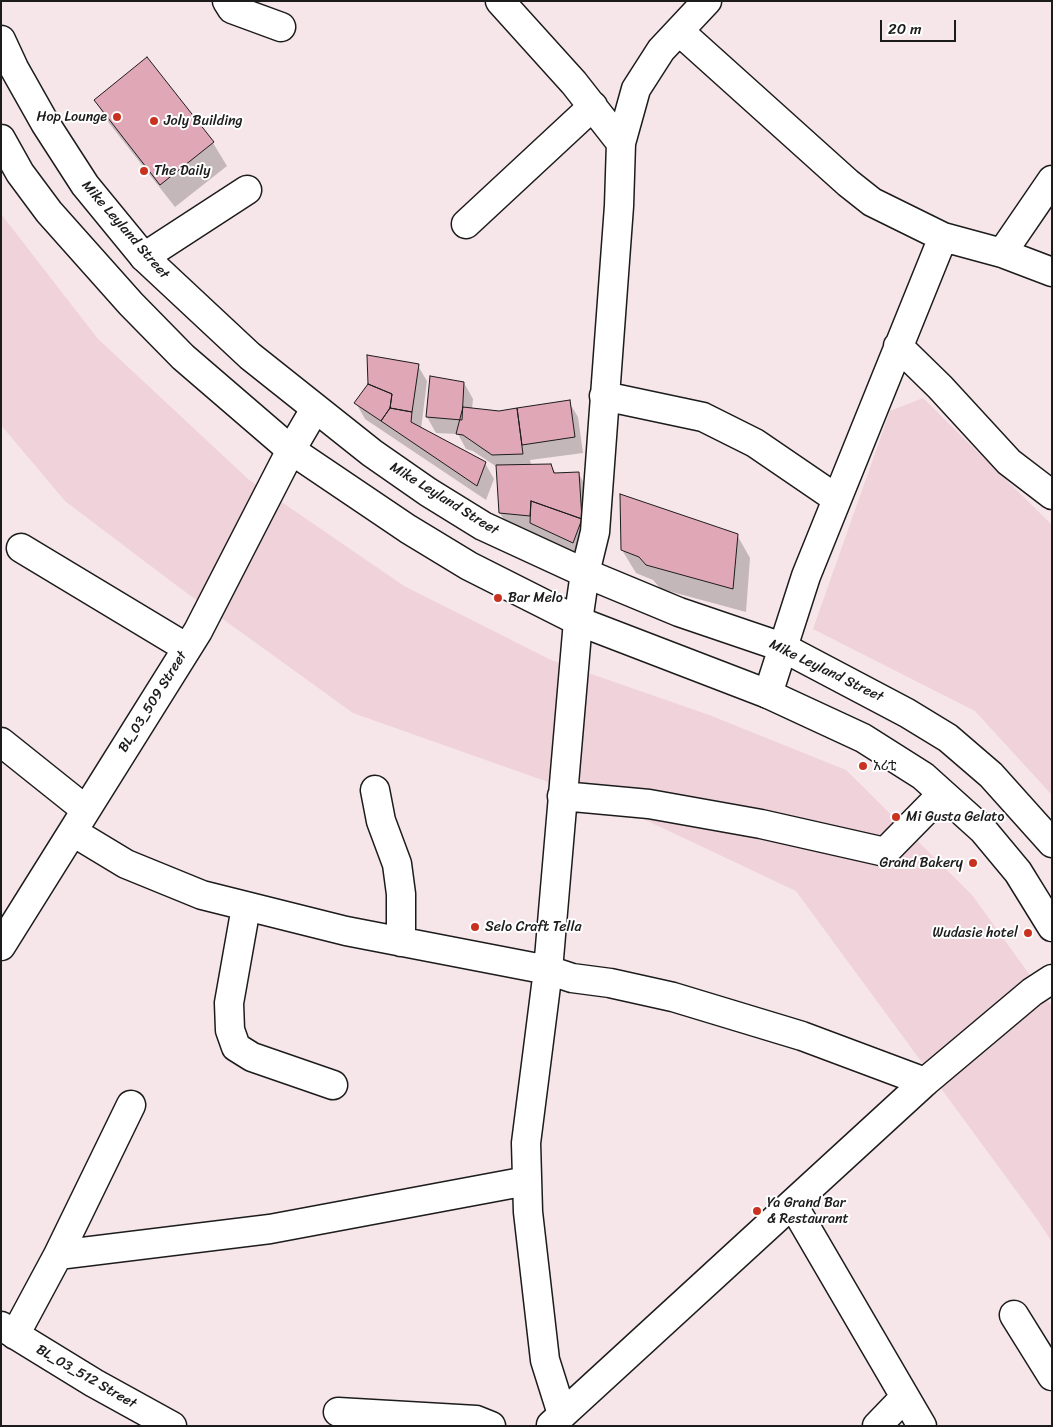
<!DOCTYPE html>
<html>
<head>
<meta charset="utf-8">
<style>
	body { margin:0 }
	#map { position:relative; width:1053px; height:1427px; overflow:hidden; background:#f6e5e9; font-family:Sriracha,sans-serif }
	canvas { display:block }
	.frame { position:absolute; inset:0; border:2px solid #1c1c1c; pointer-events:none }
	.scale { position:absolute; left:880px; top:20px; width:76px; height:22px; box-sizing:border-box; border:2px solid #1c1c1c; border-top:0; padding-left:6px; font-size:15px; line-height:18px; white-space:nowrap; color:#1c1c1c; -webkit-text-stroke:4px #fff; paint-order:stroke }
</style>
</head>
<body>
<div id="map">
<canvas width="1053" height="1427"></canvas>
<div class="frame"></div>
<div class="scale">20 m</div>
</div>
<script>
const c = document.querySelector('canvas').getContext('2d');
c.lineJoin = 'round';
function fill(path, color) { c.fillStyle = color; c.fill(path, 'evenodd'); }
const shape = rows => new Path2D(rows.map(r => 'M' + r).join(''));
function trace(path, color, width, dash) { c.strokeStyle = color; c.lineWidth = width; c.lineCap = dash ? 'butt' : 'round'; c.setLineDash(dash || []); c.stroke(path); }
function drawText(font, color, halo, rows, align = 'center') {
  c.font = font + ' Sriracha,"Noto Sans Ethiopic",sans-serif'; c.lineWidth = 4; c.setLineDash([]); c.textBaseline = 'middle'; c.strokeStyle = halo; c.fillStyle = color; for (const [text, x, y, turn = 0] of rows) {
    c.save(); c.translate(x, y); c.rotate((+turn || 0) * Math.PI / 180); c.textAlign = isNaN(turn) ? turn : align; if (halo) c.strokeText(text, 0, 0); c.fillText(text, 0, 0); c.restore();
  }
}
fill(shape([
	[1,214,98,339,248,479,404,586,551,660,709,715,846,770,972,895,1052,1006,1052,1242,1037,1219,796,891,616,806,353,713,180,588,65,501,1,425],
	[923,398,1052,525,1052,795,975,711,813,629,890,411]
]), '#efd2da');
fill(shape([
	[147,59,213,143,227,166,175,207,109,123,95,100],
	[418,366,427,381,421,429,485,463,494,479,486,500,365,419,356,403],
	[464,383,473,399,472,409,499,412,569,402,578,417,583,453,530,460,531,465,551,465,556,474,578,473,592,496,582,558,514,536,500,513,497,467,473,451,466,449,458,434,436,433,427,417],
	[521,424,522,429,518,430,517,425],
	[737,535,750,558,746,612,661,589,653,580,636,573,622,550]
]), '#0003');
const building = shape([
	[147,57,214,142,160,185,94,100,147,57],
	[367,355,419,364,412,412,390,408,392,394,368,384,367,355],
	[430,376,464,382,462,420,426,417,430,376],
	[368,384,392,394,390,408,381,421,354,403,368,384],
	[570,400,575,437,522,445,517,408,570,400],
	[463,407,499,411,517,408,523,454,492,455,463,435,456,434,463,407],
	[390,408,412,412,411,422,486,462,477,486,381,421,390,408],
	[551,464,554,473,579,472,582,519,531,501,530,516,499,513,496,465,551,464],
	[620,494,738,534,733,589,646,565,639,557,621,550,620,494],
	[531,501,582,519,573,543,530,523,531,501]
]);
fill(building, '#e0a7b7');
trace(building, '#1c1c1c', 1);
const minor = shape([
	[227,1,232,9,281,27],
	[500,1,574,83,621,143],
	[679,31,848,183,872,202,943,237,1002,253,1052,272],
	[466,224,593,106],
	[1002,253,1052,180],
	[144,257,247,190],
	[898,346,940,387,1009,462,1052,495],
	[604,396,703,417,755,443,837,499],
	[21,548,187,648],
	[768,694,806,576,943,237],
	[1,742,86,810],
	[375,790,381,821,397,864,401,894,401,942],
	[562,796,649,804,761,824,885,852,942,794],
	[73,832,126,864,202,895,346,931,548,970,572,978,610,983,673,997,802,1036,925,1082],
	[246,907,229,1003,230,1030,236,1047,252,1057,333,1085],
	[1,946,198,631,291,450,315,409],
	[793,1205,922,1426],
	[58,1255,131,1105],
	[1014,1315,1052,1376],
	[1,1326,94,1383,172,1426],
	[15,1335,58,1255,270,1229,527,1181],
	[338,1412,476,1420,491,1426],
	[562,1414,545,1360,528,1212,526,1143,548,970,578,621,585,573,595,532,619,206,621,143,636,89,661,50,707,1],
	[551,1425,925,1082,1032,992,1052,979],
	[877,1426,905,1397]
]);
const primary = shape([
	[1,40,14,68,45,123,85,185,144,257,250,356,372,453,428,492,483,526,585,573,679,612,782,647,907,713,948,738,991,775,1052,843],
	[1,139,20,173,49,212,131,304,183,357,291,450,408,529,469,566,578,621,768,694,863,738,923,776,983,830,1018,872,1052,927]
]);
trace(minor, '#1c1c1c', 31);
trace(primary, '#1c1c1c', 31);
trace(minor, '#fff', 28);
trace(primary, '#fff', 28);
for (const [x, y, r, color] of [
	[117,117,5,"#c8321e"],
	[154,121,5,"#c8321e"],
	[144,171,5,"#c8321e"],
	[498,598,5,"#c8321e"],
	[863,766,5,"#c8321e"],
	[896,817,5,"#c8321e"],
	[973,863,5,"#c8321e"],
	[475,927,5,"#c8321e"],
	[1028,933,5,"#c8321e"],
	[757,1211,5,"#c8321e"]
]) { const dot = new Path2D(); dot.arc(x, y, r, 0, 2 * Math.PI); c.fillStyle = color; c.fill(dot); trace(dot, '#fff', 2); }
drawText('14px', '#1c1c1c', '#fff', [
	["Hop Lounge",107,117,"right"],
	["Joly Building",164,121],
	["The Daily",154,171],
	["Bar Melo",508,598],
	["አሪቲ",873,766],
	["Mi Gusta Gelato",906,817],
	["Grand Bakery",963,863,"right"],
	["Selo Craft Tella",485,927],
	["Wudasie hotel",1018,933,"right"],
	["Ya Grand Bar",767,1203],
	["& Restaurant",767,1219]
], 'left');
drawText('14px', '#1c1c1c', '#fff', [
	["Mike Leyland Street",125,230,49],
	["Mike Leyland Street",444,499,32],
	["Mike Leyland Street",826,671,26],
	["BL_03_509 Street",153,702,-58],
	["BL_03_512 Street",86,1377,30]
]);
</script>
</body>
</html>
